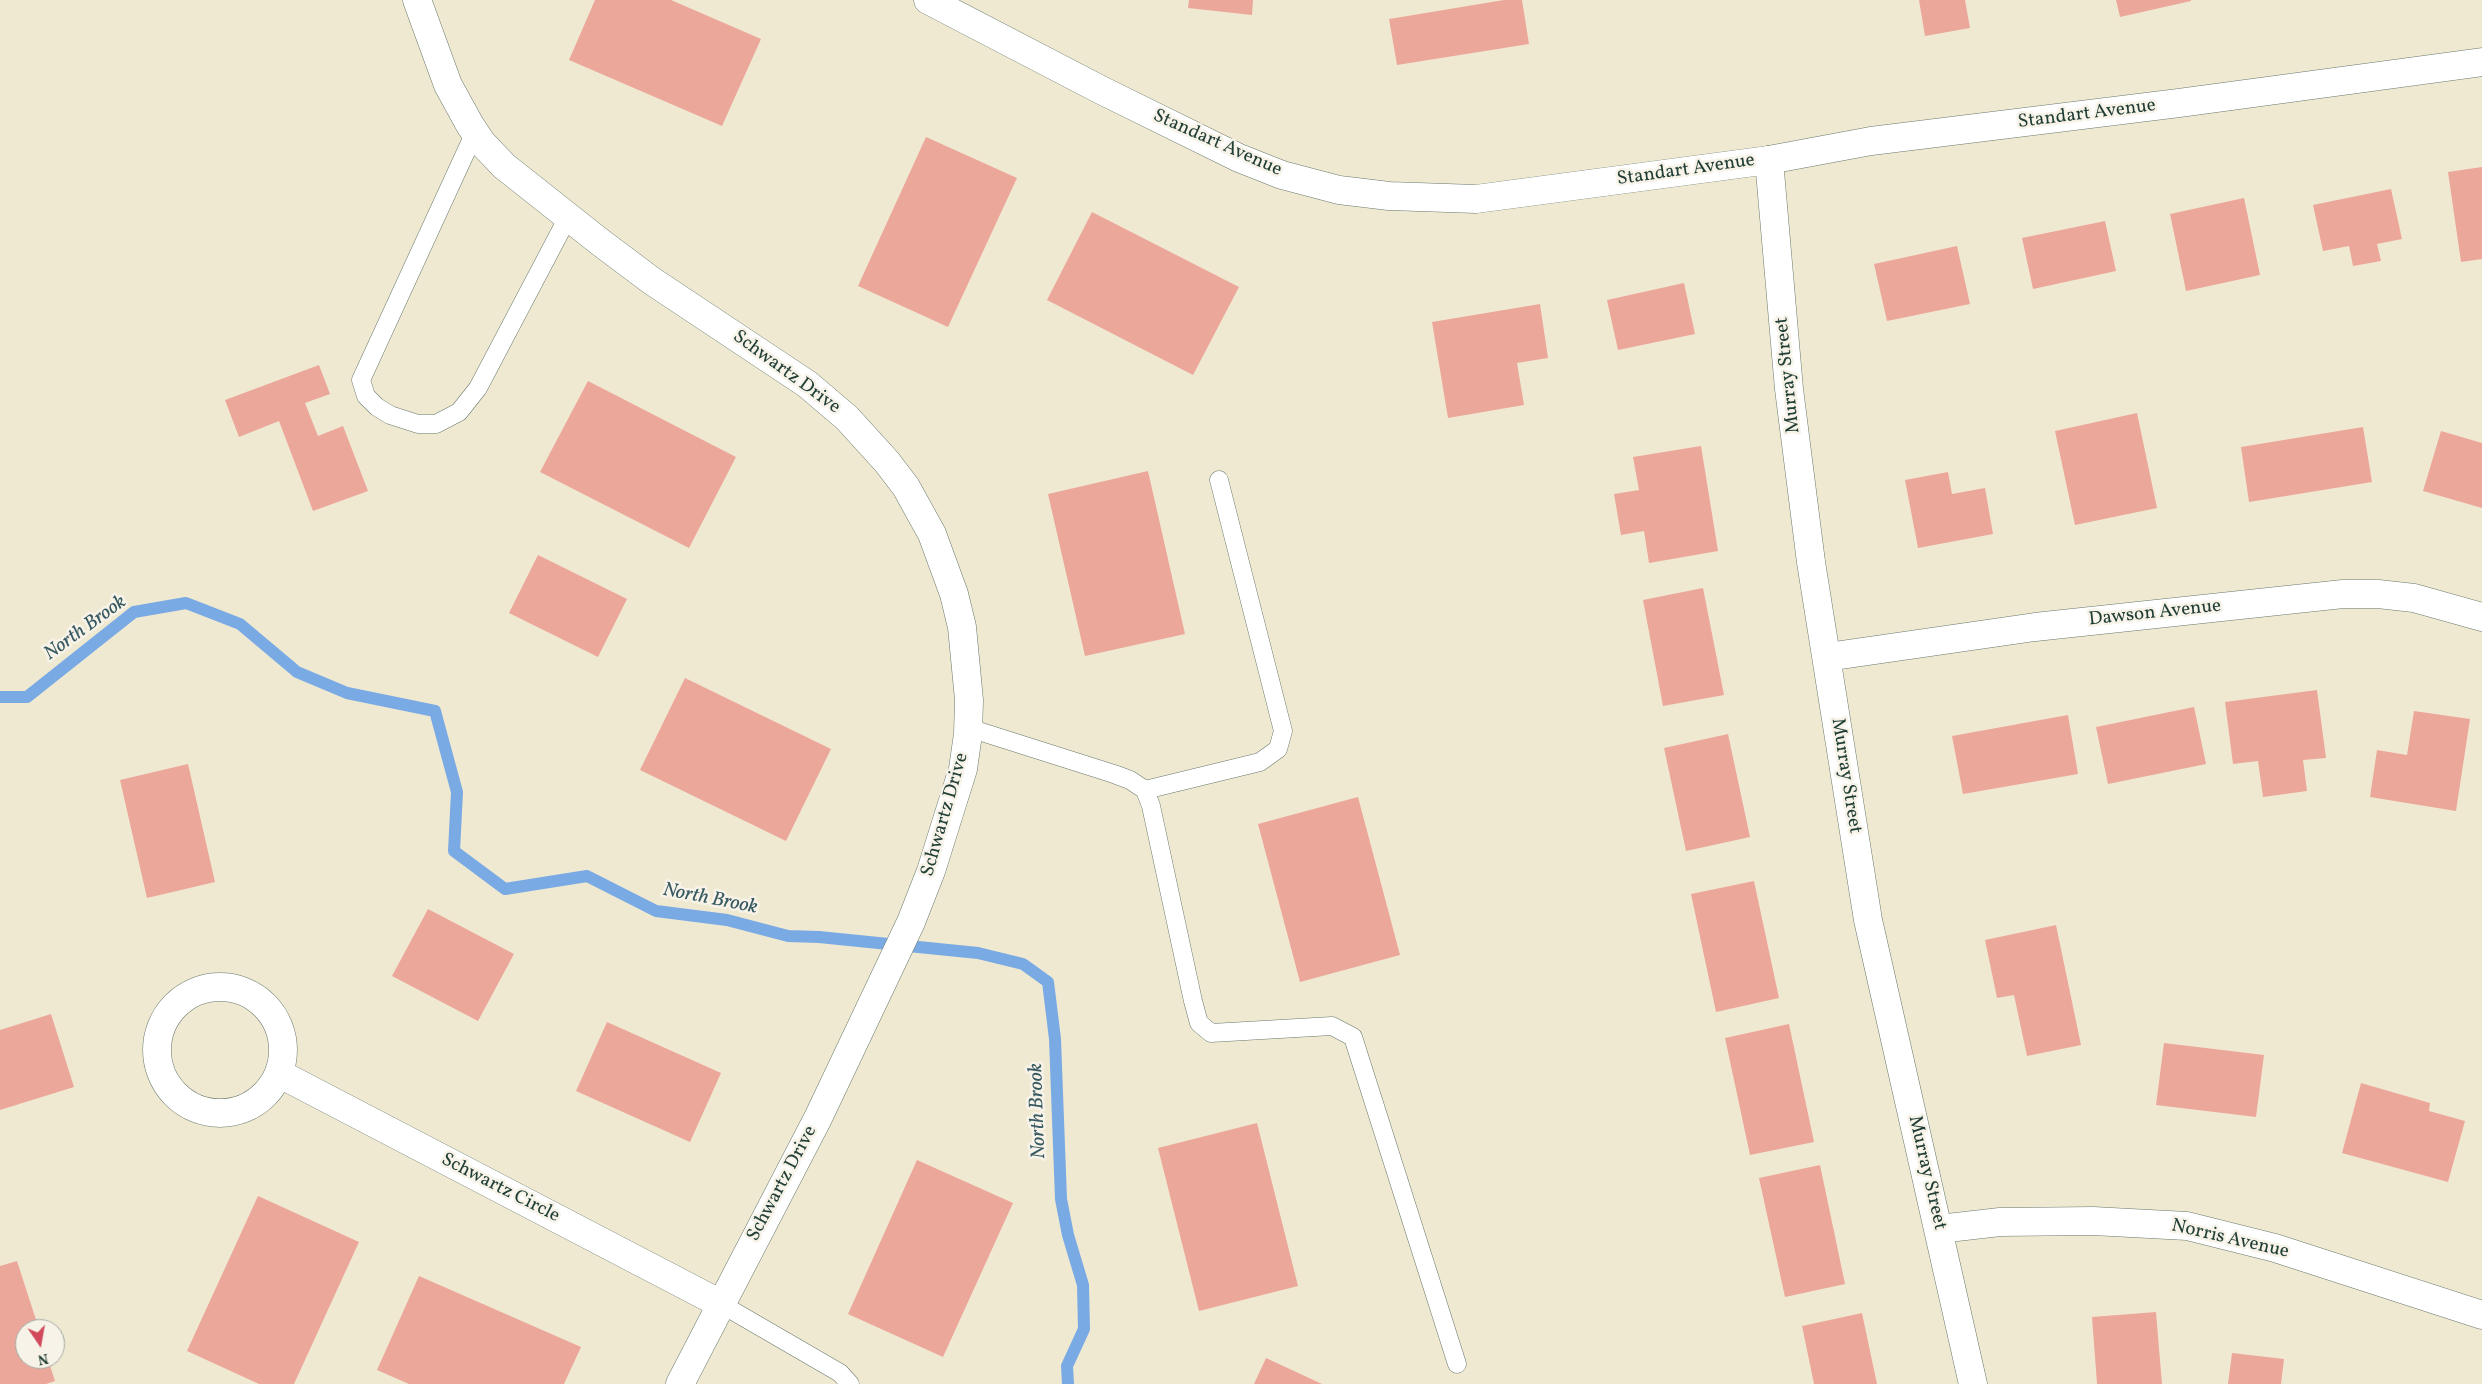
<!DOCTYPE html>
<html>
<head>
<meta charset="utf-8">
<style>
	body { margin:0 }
	#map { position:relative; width:2482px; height:1384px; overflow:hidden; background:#f0e9d2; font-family:Vollkorn,serif }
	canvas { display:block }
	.north { position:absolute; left:15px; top:1319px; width:50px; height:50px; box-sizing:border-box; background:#f7f3e8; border:1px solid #a1aaa0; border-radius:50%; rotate:168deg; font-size:14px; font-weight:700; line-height:20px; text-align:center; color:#1f3d34 }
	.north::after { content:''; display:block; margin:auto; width:18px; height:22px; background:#d1495b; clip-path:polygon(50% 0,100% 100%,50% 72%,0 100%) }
</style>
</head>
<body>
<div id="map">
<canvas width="2482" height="1384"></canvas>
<div class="north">N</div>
</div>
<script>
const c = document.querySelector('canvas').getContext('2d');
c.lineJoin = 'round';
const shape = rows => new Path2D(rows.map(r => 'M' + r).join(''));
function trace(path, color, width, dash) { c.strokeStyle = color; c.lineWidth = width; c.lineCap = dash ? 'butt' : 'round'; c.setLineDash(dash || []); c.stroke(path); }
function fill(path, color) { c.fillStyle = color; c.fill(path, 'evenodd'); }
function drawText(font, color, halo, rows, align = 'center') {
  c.font = font + ' Vollkorn,serif'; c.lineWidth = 5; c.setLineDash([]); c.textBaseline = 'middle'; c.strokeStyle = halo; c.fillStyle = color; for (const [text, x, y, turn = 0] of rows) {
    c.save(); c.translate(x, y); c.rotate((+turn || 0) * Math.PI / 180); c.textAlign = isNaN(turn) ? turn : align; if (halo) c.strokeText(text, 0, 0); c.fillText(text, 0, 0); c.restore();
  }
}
trace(shape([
	[0,697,27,697,134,612,186,603,240,624,297,672,347,693,435,711,457,792,454,851,505,889,587,876,656,911,727,920,788,936,819,937,978,953,1023,964,1048,982,1055,1039,1061,1199,1068,1235,1083,1285,1084,1329,1067,1366,1068,1384]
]), '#79aae4', 12);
fill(shape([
	[595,0,671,0,761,39,722,126,569,60],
	[1189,0,1253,0,1252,15,1188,8],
	[1504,0,1522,0,1529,44,1397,65,1389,19],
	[1919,0,1965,0,1970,28,1925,36],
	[2116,0,2191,0,2191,1,2120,17],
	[926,137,1017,178,948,327,858,286],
	[2482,167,2482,259,2461,262,2448,172],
	[2391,189,2402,239,2377,244,2381,261,2353,266,2349,246,2323,251,2313,205],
	[2244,198,2260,275,2186,291,2170,214],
	[1092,212,1239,287,1193,375,1047,300],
	[2105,221,2116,271,2033,289,2022,238],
	[1957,246,1970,304,1887,321,1874,264],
	[1684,283,1695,334,1618,350,1607,300],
	[1540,304,1548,358,1517,363,1524,405,1448,418,1432,322],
	[319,365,330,394,305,403,318,436,343,426,368,491,313,511,279,421,239,437,225,400],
	[588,381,736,457,689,548,540,472],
	[2137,413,2157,508,2075,525,2055,431],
	[2363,427,2372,482,2249,502,2241,447],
	[2441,431,2482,443,2482,508,2423,491],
	[1701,446,1718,551,1649,563,1644,531,1621,535,1614,494,1639,490,1633,457],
	[1148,471,1185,634,1085,656,1048,494],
	[1948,472,1952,494,1985,488,1993,534,1918,548,1905,480],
	[538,555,627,599,598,657,509,613],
	[1703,588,1724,695,1663,706,1643,600],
	[685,678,831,749,786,841,640,770],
	[2317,690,2326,758,2303,760,2307,791,2263,797,2258,761,2233,764,2225,702],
	[2194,707,2206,764,2108,784,2096,727],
	[2414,711,2470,719,2456,811,2370,797,2377,750,2407,755],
	[2068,715,2078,774,1963,794,1952,736],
	[1728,734,1750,837,1686,851,1664,748],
	[188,764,215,882,147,898,120,780],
	[1358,797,1400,955,1300,982,1258,824],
	[1754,881,1779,998,1716,1012,1691,894],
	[428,909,514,954,478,1021,392,976],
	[2056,925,2081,1045,2027,1056,2014,995,1997,998,1985,940],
	[51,1014,74,1087,0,1110,0,1030],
	[607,1022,721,1073,690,1142,576,1091],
	[1789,1024,1814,1142,1750,1155,1725,1038],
	[2164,1043,2264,1055,2256,1117,2156,1105],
	[2361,1083,2430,1103,2429,1111,2465,1121,2448,1182,2342,1153],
	[1257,1123,1298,1286,1199,1311,1158,1148],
	[917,1160,1013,1203,943,1357,848,1314],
	[1820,1165,1845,1284,1785,1297,1759,1178],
	[258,1196,359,1242,294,1384,259,1384,187,1351],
	[17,1261,39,1329,25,1329,25,1359,48,1359,55,1381,46,1384,0,1384,0,1266],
	[419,1276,581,1347,564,1384,409,1384,377,1370],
	[2156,1312,2162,1384,2097,1384,2092,1317],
	[1862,1313,1877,1384,1814,1384,1802,1326],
	[2232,1353,2284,1359,2281,1384,2228,1384],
	[1266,1358,1322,1384,1254,1384]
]), '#eca79b');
const service = shape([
	[475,132,361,380,366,396,377,407,390,415,418,424,436,424,459,412,478,388,568,217],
	[969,728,1114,774,1130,780,1145,790,1151,806,1193,1001,1199,1023,1211,1033,1332,1026,1353,1037,1457,1364],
	[1145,790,1260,762,1278,749,1283,731,1219,480],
	[721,1304,840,1373,850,1384]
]);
const minor = shape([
	[417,0,448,85,470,125,482,143,504,166,600,242,652,281,807,384,847,418,887,462,906,487,932,534,954,594,962,627,969,700,968,734,963,769,931,871,911,922,818,1118,680,1384],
	[1769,160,1789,389,1811,562,1868,920,1973,1384],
	[1827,657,2035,627,2343,594,2378,594,2414,598,2482,617],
	'157 1050a63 63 0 1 1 126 0a63 63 0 1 1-126 0Z',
	[280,1074,721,1304],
	[1939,1229,2000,1222,2093,1221,2187,1226,2275,1248,2482,1315]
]);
const tertiary = shape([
	[928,0,1101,90,1239,158,1282,175,1339,190,1389,196,1476,199,1769,160,1871,141,2179,103,2482,62]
]);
trace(service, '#68796b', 19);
trace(minor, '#68796b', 29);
trace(tertiary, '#68796b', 29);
trace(service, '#fff', 18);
trace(minor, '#fff', 28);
trace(tertiary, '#fff', 28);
drawText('19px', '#1f3d34', '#f7f3e8', [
	["Standart Avenue",2087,115,-7],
	["Standart Avenue",1217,144,24],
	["Standart Avenue",1686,171,-8],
	["Schwartz Drive",786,373,36],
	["Murray Street",1789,375,-96],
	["Dawson Avenue",2155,614,-6],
	["Murray Street",1845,776,81],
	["Schwartz Drive",946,815,-74],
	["Murray Street",1926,1173,77],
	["Schwartz Drive",783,1184,-62],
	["Schwartz Circle",500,1189,27],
	["Norris Avenue",2230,1240,13]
]);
drawText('italic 20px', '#365860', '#f7f3e8', [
	["North Brook",86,629,-36],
	["North Brook",710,900,11],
	["North Brook",1039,1111,-92]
]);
</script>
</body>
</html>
